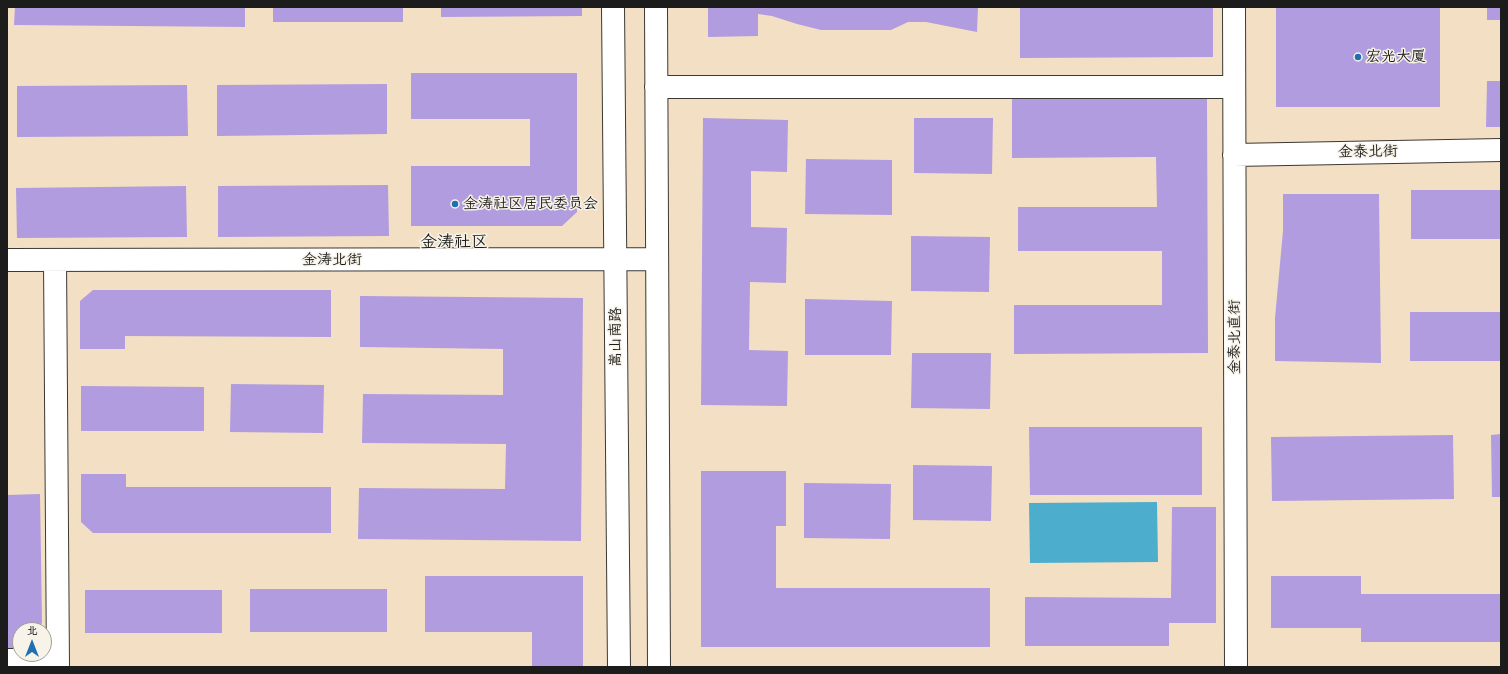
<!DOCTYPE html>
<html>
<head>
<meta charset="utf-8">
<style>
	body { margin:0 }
	#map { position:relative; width:1508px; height:674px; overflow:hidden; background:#f3dfc4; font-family:"Shantell Sans","LXGW WenKai TC",sans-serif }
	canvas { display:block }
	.frame { position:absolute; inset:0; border:8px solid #1c1c1c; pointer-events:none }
	.north { position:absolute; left:12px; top:622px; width:40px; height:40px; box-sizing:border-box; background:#f7f3e8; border:1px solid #9f9d96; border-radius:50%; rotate:0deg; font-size:11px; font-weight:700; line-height:16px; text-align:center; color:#1c1c1c }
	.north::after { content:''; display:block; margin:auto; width:14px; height:18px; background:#1f6fb2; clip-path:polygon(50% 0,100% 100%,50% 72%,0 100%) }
</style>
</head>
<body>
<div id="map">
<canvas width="1508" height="674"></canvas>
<div class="frame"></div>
<div class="north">北</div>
</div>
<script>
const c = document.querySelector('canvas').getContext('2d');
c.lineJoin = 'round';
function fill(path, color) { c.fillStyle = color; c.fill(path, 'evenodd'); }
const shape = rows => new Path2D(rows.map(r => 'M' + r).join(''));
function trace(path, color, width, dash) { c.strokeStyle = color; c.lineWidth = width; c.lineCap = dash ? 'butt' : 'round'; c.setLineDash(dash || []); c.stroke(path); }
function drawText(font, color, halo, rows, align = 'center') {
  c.font = font + ' "Shantell Sans","LXGW WenKai TC",sans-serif'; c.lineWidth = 3; c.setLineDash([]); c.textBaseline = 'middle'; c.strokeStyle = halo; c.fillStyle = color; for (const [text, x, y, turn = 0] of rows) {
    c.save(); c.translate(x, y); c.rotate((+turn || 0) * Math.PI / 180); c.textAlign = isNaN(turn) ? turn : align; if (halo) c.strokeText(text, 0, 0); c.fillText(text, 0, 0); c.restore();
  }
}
fill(shape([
	[1157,502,1158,562,1030,563,1029,503]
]), '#4dadcc');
fill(shape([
	[15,7,245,7,245,27,14,25],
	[273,7,403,7,403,22,273,22],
	[441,7,582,7,582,16,441,17],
	[708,7,978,7,977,32,926,22,908,22,891,30,821,30,797,24,772,16,758,14,758,36,708,37],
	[1158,7,1213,7,1213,57,1020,58,1020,8],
	[1276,7,1440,7,1440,107,1276,107],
	[1487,7,1501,7,1501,20,1487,20],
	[411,73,577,73,577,212,562,226,411,226,411,166,530,166,530,119,411,119],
	[1487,81,1501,81,1501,127,1486,127],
	[387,84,387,134,217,136,217,85],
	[187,85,188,136,17,137,17,86],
	[1012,99,1207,99,1208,353,1014,354,1014,305,1162,305,1162,251,1018,251,1018,207,1157,207,1156,157,1012,158],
	[703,118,788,120,787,172,751,171,751,227,787,228,786,283,750,282,749,350,788,351,787,406,701,405],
	[914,118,993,118,992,174,914,173],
	[806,159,892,160,892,215,805,214],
	[388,185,389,236,218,237,218,186],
	[186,186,187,237,17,238,16,188],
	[1411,190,1501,190,1501,239,1411,239],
	[1283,194,1379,194,1381,363,1275,361,1275,318,1283,231],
	[911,236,990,237,989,292,911,291],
	[93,290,331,290,331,337,125,336,125,349,80,349,80,301],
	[360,296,583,298,581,541,358,539,359,488,505,489,506,444,362,443,363,394,503,395,503,349,360,347],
	[805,299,892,301,891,355,805,355],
	[1410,312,1501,312,1501,361,1410,361],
	[912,353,991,353,990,409,911,408],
	[231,384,324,385,323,433,230,432],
	[81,386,204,387,204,431,81,431],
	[1029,427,1202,427,1202,495,1030,495],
	[1501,434,1501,497,1492,497,1491,435],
	[1453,435,1454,499,1272,501,1271,437],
	[913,465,992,466,991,521,913,520],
	[701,471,786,471,786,526,776,526,776,588,990,588,990,647,701,647],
	[81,474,126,474,126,487,331,487,331,533,93,533,81,522],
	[804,483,891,484,890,539,804,538],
	[40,494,42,623,36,630,20,630,20,649,7,651,7,495],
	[1172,507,1216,507,1216,623,1169,623,1169,646,1025,646,1025,597,1171,598],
	[425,576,583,576,583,667,532,667,532,632,425,632],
	[1271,576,1361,576,1361,594,1501,594,1501,642,1361,642,1361,628,1271,628],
	[250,589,387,589,387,632,250,632],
	[85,590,222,590,222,633,85,633]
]), '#b09cde');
const minor = shape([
	[613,7,619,667],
	[656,7,659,667],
	[1234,7,1236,667],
	[656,87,1234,87],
	[1234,155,1501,150],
	[7,260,657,259],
	[55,260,58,667],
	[7,660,58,660]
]);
trace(minor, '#3c3935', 24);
trace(minor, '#fff', 22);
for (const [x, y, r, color] of [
	[1358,57,4,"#1f6fb2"],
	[455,204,4,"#1f6fb2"]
]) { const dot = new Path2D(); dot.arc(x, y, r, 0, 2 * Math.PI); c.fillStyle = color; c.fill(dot); trace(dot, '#f7f3e8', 1.5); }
drawText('15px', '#1c1c1c', '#f7f3e8', [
	["宏光大厦",1366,57],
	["金涛社区居民委员会",463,204]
], 'left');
drawText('15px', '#1c1c1c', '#f7f3e8', [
	["金泰北街",1368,152,-1],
	["金涛北街",332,260],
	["嵩山南路",616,337,-90],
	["金泰北直街",1235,337,-90]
]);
drawText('17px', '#1c1c1c', '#f7f3e8', [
	["金涛社区",454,243]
]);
</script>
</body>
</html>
